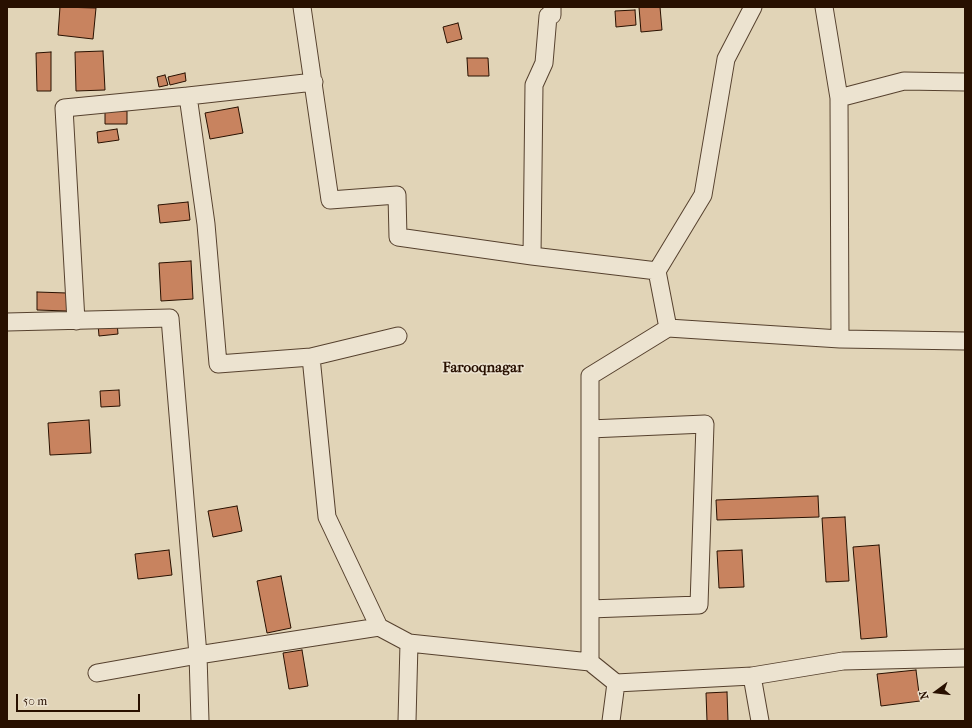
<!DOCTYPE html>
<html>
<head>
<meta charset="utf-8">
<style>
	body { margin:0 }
	#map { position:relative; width:972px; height:728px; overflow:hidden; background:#e1d4b7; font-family:"IM FELL French Canon",serif }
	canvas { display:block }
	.frame { position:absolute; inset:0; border:8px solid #281000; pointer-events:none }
	.north { position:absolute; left:916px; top:672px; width:40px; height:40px; -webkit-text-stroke:3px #ece3d0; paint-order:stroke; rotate:255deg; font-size:11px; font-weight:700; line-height:16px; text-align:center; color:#281000 }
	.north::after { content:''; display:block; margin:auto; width:14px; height:18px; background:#281000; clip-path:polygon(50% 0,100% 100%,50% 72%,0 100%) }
	.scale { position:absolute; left:16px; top:694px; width:124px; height:18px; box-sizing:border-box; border:2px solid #281000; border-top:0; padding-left:5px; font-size:12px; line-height:14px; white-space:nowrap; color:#281000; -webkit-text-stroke:3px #ece3d0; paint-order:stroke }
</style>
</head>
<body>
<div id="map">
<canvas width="972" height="728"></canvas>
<div class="frame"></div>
<div class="north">N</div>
<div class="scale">50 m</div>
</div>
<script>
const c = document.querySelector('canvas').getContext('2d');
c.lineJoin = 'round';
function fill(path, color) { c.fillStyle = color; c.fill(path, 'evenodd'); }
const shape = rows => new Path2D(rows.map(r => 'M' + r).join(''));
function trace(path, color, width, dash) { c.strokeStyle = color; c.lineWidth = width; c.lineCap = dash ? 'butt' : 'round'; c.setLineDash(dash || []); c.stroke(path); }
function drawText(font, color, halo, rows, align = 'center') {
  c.font = font + ' "IM FELL French Canon",serif'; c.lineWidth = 3; c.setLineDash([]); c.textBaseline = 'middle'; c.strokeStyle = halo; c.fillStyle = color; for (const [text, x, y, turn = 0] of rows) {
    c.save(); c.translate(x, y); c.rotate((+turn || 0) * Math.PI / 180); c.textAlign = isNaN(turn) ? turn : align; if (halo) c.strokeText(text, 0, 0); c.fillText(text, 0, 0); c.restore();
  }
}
const building = shape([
	[60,7,96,8,93,39,58,35,60,7],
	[639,7,660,7,662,30,641,32,639,7],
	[635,10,636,25,616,27,615,11,635,10],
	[458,23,462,39,447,43,443,27,458,23],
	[103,51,105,90,76,91,75,52,103,51],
	[51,52,51,91,37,91,36,53,51,52],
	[467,58,488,58,489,76,468,76,467,58],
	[185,73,186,81,170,85,168,77,185,73],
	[165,75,168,85,159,87,157,77,165,75],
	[238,107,243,133,210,139,205,113,238,107],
	[105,111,127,111,127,124,105,124,105,111],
	[117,129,119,140,98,143,97,132,117,129],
	[188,202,190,220,160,223,158,205,188,202],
	[191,261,193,299,161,301,159,263,191,261],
	[37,292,67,293,67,311,37,310,37,292],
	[117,322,118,334,99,336,98,324,117,322],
	[119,390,120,406,101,407,100,391,119,390],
	[89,420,91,453,50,455,48,423,89,420],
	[818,496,819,517,717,520,716,500,818,496],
	[237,506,242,531,213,537,208,511,237,506],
	[845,517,849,581,826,582,822,518,845,517],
	[879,545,887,637,861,639,853,547,879,545],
	[169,550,172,575,138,579,135,554,169,550],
	[742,550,744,587,719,588,717,551,742,550],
	[281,576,291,628,267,633,257,581,281,576],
	[302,650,308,686,289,689,283,653,302,650],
	[916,670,920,701,881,706,877,674,916,670],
	[727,692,728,721,707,721,706,693,727,692]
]);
fill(building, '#c8835f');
trace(building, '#281000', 1);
const street = shape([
	[302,7,330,200,397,195,398,237,532,256,657,271,668,328,840,339,965,341],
	[824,7,839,98,840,339],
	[188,96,206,224,218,364,311,357],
	[839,98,904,81,965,82],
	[532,256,534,85,544,63,548,16,552,15,552,7],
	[657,271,703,195,726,59,753,7],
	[76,321,64,108,188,96,314,82],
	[7,322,170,318,198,655,200,721],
	[398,336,311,357,327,517,379,627,409,643,590,662],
	[590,429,705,424,699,605,590,609],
	[97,673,198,655,379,627],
	[752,676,843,661,965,658],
	[616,683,752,676,760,721],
	[407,721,409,643],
	[611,721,616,683,590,662,590,376,668,328]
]);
trace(street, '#56412e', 19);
trace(street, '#ece3d0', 17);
drawText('bold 15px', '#281000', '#ece3d0', [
	["Farooqnagar",483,368]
]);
</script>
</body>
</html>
